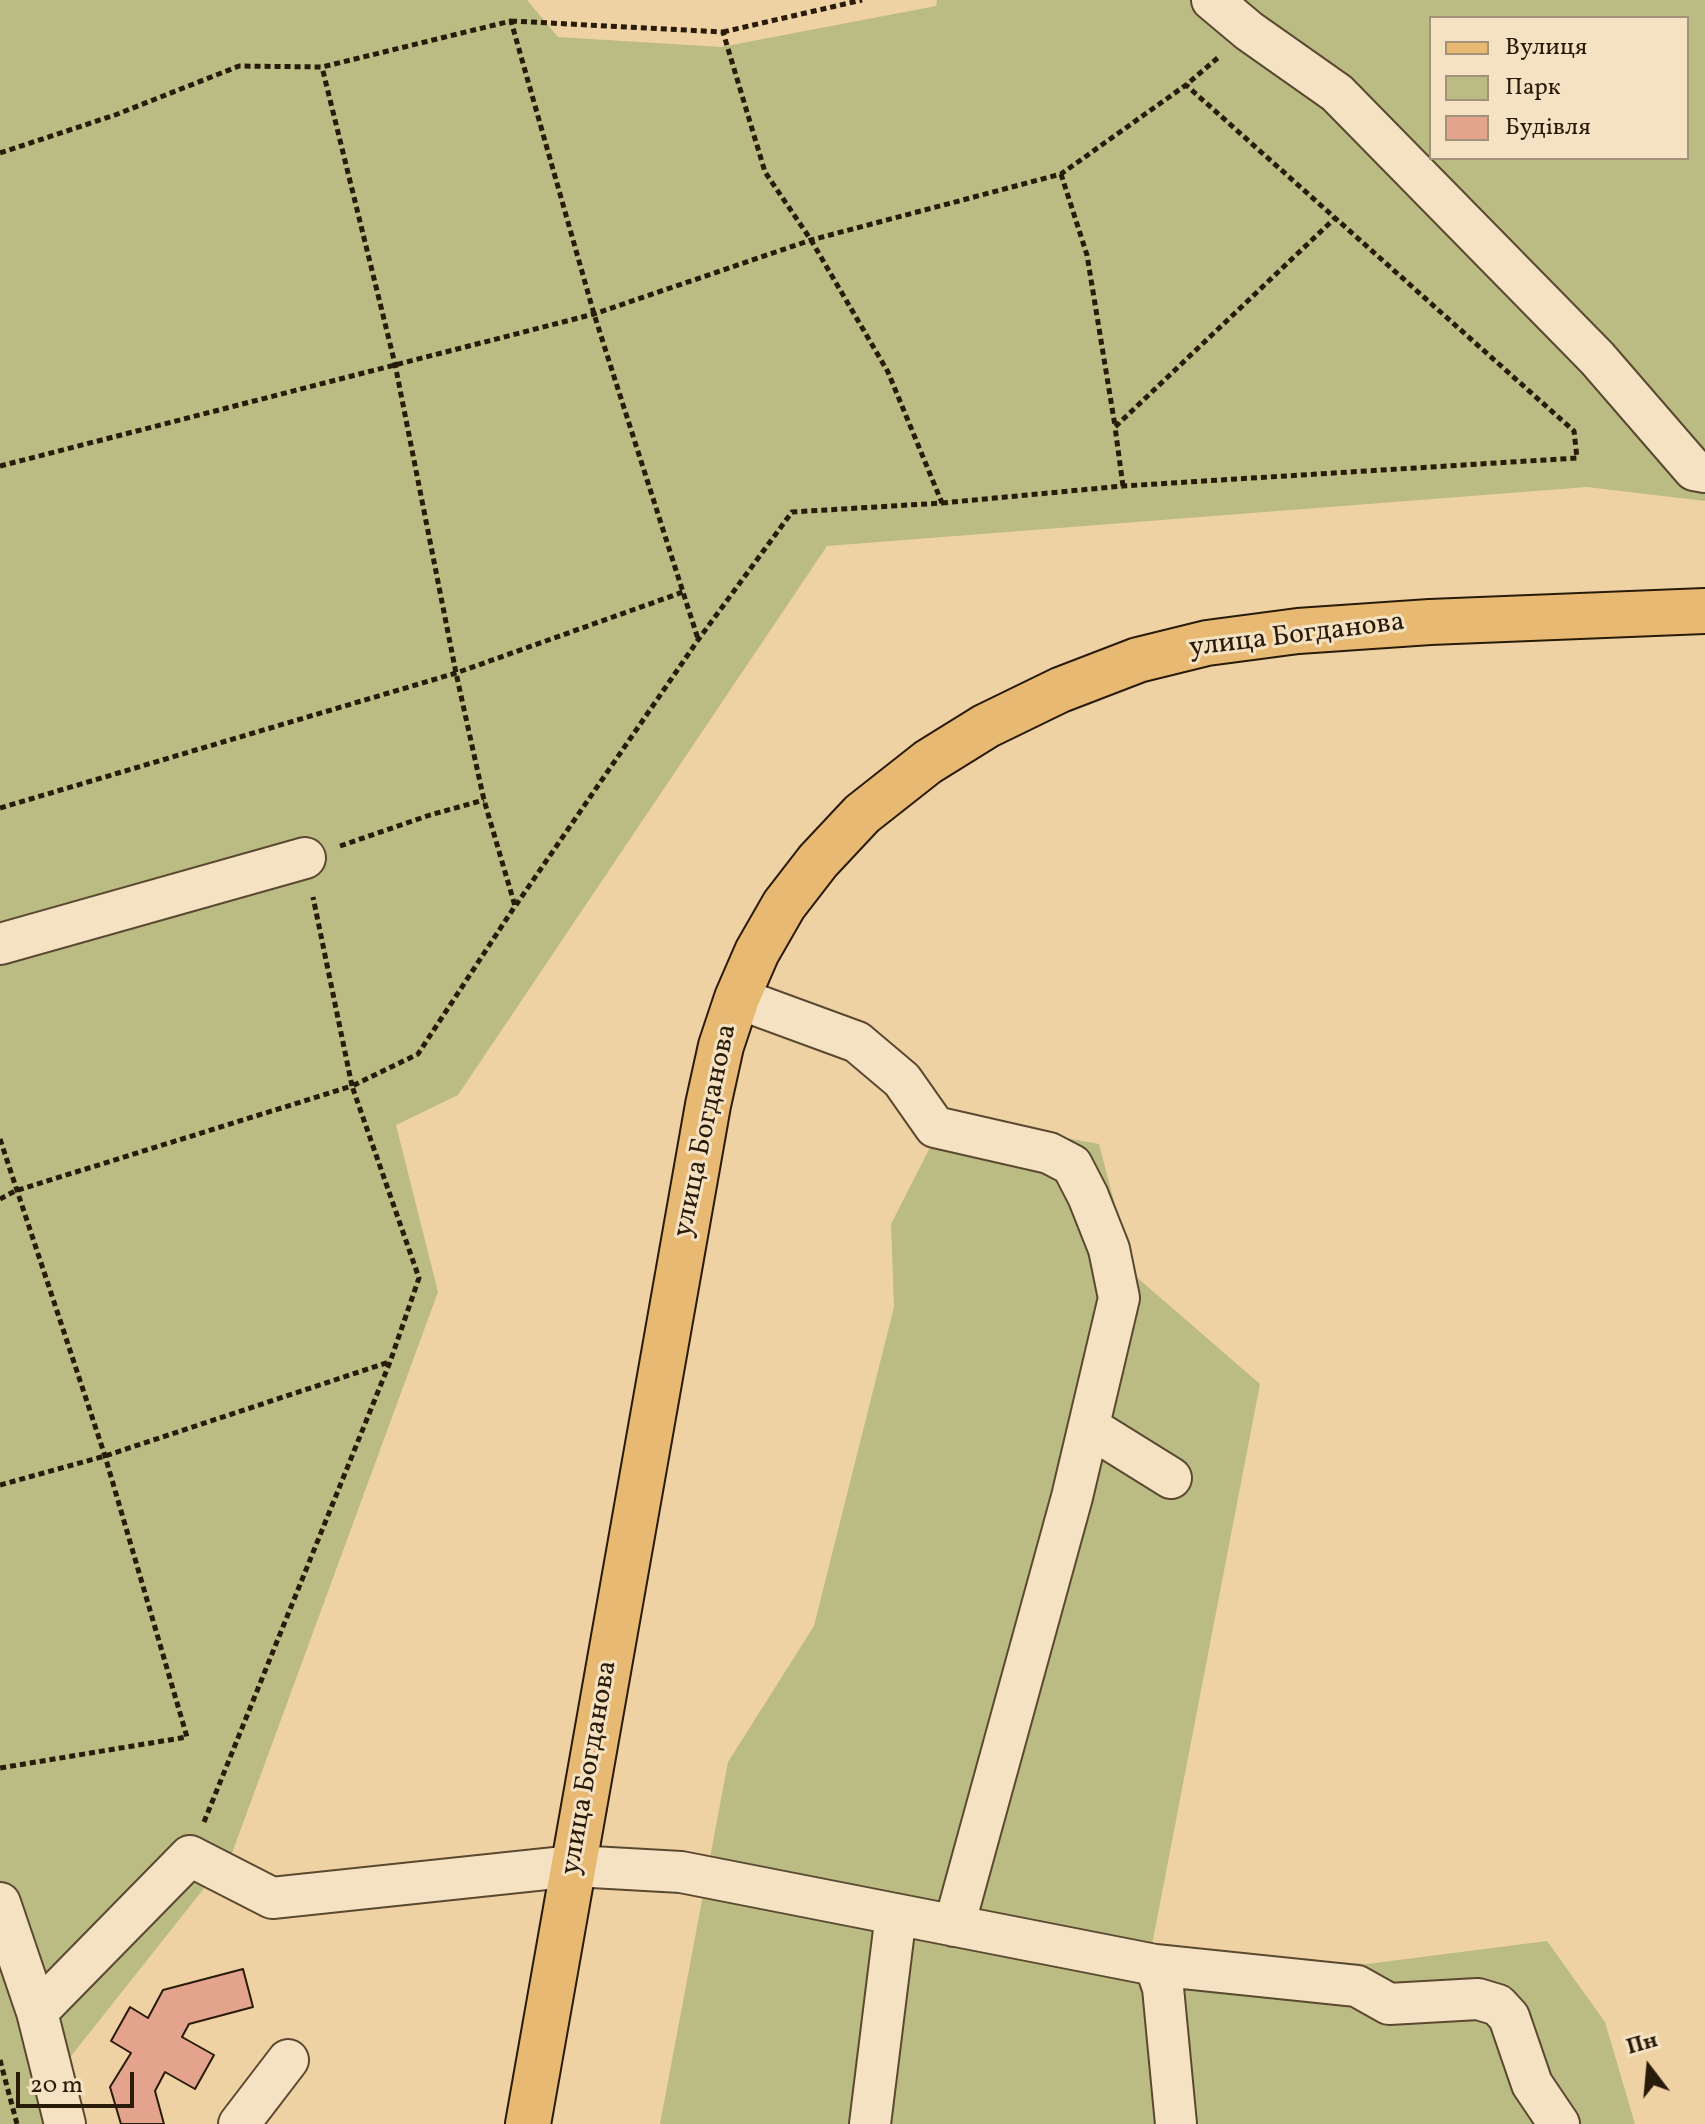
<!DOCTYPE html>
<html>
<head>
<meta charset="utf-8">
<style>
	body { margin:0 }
	#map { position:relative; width:1705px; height:2124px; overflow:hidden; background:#efd2a3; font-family:Vollkorn,serif }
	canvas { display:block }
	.legend { position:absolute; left:1429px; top:16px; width:260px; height:144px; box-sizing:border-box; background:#f5e2c3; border:2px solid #a39279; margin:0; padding:10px 14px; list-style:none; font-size:24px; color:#291b09 }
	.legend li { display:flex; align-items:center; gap:16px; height:40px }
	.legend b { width:40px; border:2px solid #a39279 }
	.north { position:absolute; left:1609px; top:2028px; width:80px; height:80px; -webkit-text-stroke:6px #f5e2c3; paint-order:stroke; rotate:344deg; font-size:22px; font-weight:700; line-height:32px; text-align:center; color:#291b09 }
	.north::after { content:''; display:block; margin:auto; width:28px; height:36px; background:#291b09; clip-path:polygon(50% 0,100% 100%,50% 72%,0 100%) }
	.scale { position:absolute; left:16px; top:2072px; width:118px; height:36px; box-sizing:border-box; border:4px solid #291b09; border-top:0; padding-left:10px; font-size:24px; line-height:28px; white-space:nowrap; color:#291b09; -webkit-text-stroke:6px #f5e2c3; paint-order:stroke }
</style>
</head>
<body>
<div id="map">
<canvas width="1705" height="2124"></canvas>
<ul class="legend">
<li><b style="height:10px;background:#e8b972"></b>Вулиця</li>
<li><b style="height:22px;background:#bbbb84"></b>Парк</li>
<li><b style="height:22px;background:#e4a38c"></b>Будівля</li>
</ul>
<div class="north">Пн</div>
<div class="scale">20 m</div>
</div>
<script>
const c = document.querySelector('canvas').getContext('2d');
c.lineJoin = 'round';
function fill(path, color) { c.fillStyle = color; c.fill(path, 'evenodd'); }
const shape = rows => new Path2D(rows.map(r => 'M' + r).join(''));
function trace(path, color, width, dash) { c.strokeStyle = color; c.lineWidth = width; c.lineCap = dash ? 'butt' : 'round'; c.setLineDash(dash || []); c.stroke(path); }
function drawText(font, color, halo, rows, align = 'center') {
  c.font = font + ' Vollkorn,serif'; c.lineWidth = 6; c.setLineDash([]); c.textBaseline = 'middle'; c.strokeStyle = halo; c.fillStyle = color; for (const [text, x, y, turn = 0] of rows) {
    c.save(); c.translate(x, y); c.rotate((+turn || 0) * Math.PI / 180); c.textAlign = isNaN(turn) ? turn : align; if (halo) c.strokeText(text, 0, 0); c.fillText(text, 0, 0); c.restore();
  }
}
fill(shape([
	[0,0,527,0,558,37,721,47,936,6,937,0,1705,0,1705,501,1587,487,827,546,458,1095,396,1125,438,1292,232,1853,37,2099,43,2124,0,2124],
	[1431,18,1687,18,1687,158,1431,158],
	[946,1116,1099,1144,1133,1274,1260,1384,1151,1950,1367,1964,1547,1941,1605,2022,1635,2124,660,2124,728,1762,814,1626,894,1307,891,1224]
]), '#bbbb84');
const building = shape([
	[243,1969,253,2007,189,2024,182,2037,214,2055,195,2089,165,2072,155,2091,164,2124,121,2124,110,2087,131,2053,111,2041,130,2007,148,2018,163,1990,243,1969]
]);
fill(building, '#e4a38c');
trace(building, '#291b09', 2);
const minor = shape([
	[1212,0,1249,31,1337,93,1597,358,1694,470,1705,472],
	[0,944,305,858],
	[737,998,857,1042,902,1080,935,1127,1049,1153,1072,1165,1088,1196,1109,1249,1119,1298,1072,1497,954,1926],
	[1089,1427,1171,1478],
	[0,1903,37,2012],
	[1155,1965,1163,1988,1176,2124],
	[65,2124,37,2012,190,1856,272,1898,574,1866,681,1872,1155,1965,1357,1986,1389,2004,1478,1999,1498,2005,1509,2017,1532,2084,1559,2124],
	[239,2124,288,2060],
	[870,2124,896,1914]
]);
const major = shape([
	[528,2124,708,1105,721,1046,737,998,757,952,784,905,818,861,862,814,928,762,986,726,1060,690,1138,660,1207,643,1298,631,1430,622,1705,611]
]);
trace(minor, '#5a4930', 44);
trace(major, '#291b09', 48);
trace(shape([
	[511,21,723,32,765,172,811,240,888,372,942,503,792,512,698,640,516,905],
	[723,32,862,0],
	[0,153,115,115,239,66,322,67,511,21,594,314,698,639],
	[1061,174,1087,255,1115,426],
	[0,466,594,314,811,240,1061,174,1186,85,1220,56],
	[1123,486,1115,427,1335,218],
	[942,503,1123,486,1577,458,1574,431,1186,85],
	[0,808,456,673,683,592],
	[340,846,430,815,484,800],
	[0,1139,105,1456,187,1737,0,1768],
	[0,1199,15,1191,352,1086,313,897],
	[0,1485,105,1456,389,1362],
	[204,1822,390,1362,419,1278,352,1086,418,1054,515,906,484,800,456,673,395,364,322,67],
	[0,2060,17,2124]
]), '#291b09', 5, [6, 4]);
trace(minor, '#f5e2c3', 40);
trace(major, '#e8b972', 44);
drawText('28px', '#291b09', '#f5e2c3', [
	["улица Богданова",1297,637,-7],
	["улица Богданова",707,1131,-78],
	["улица Богданова",591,1768,-80]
]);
</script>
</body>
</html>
